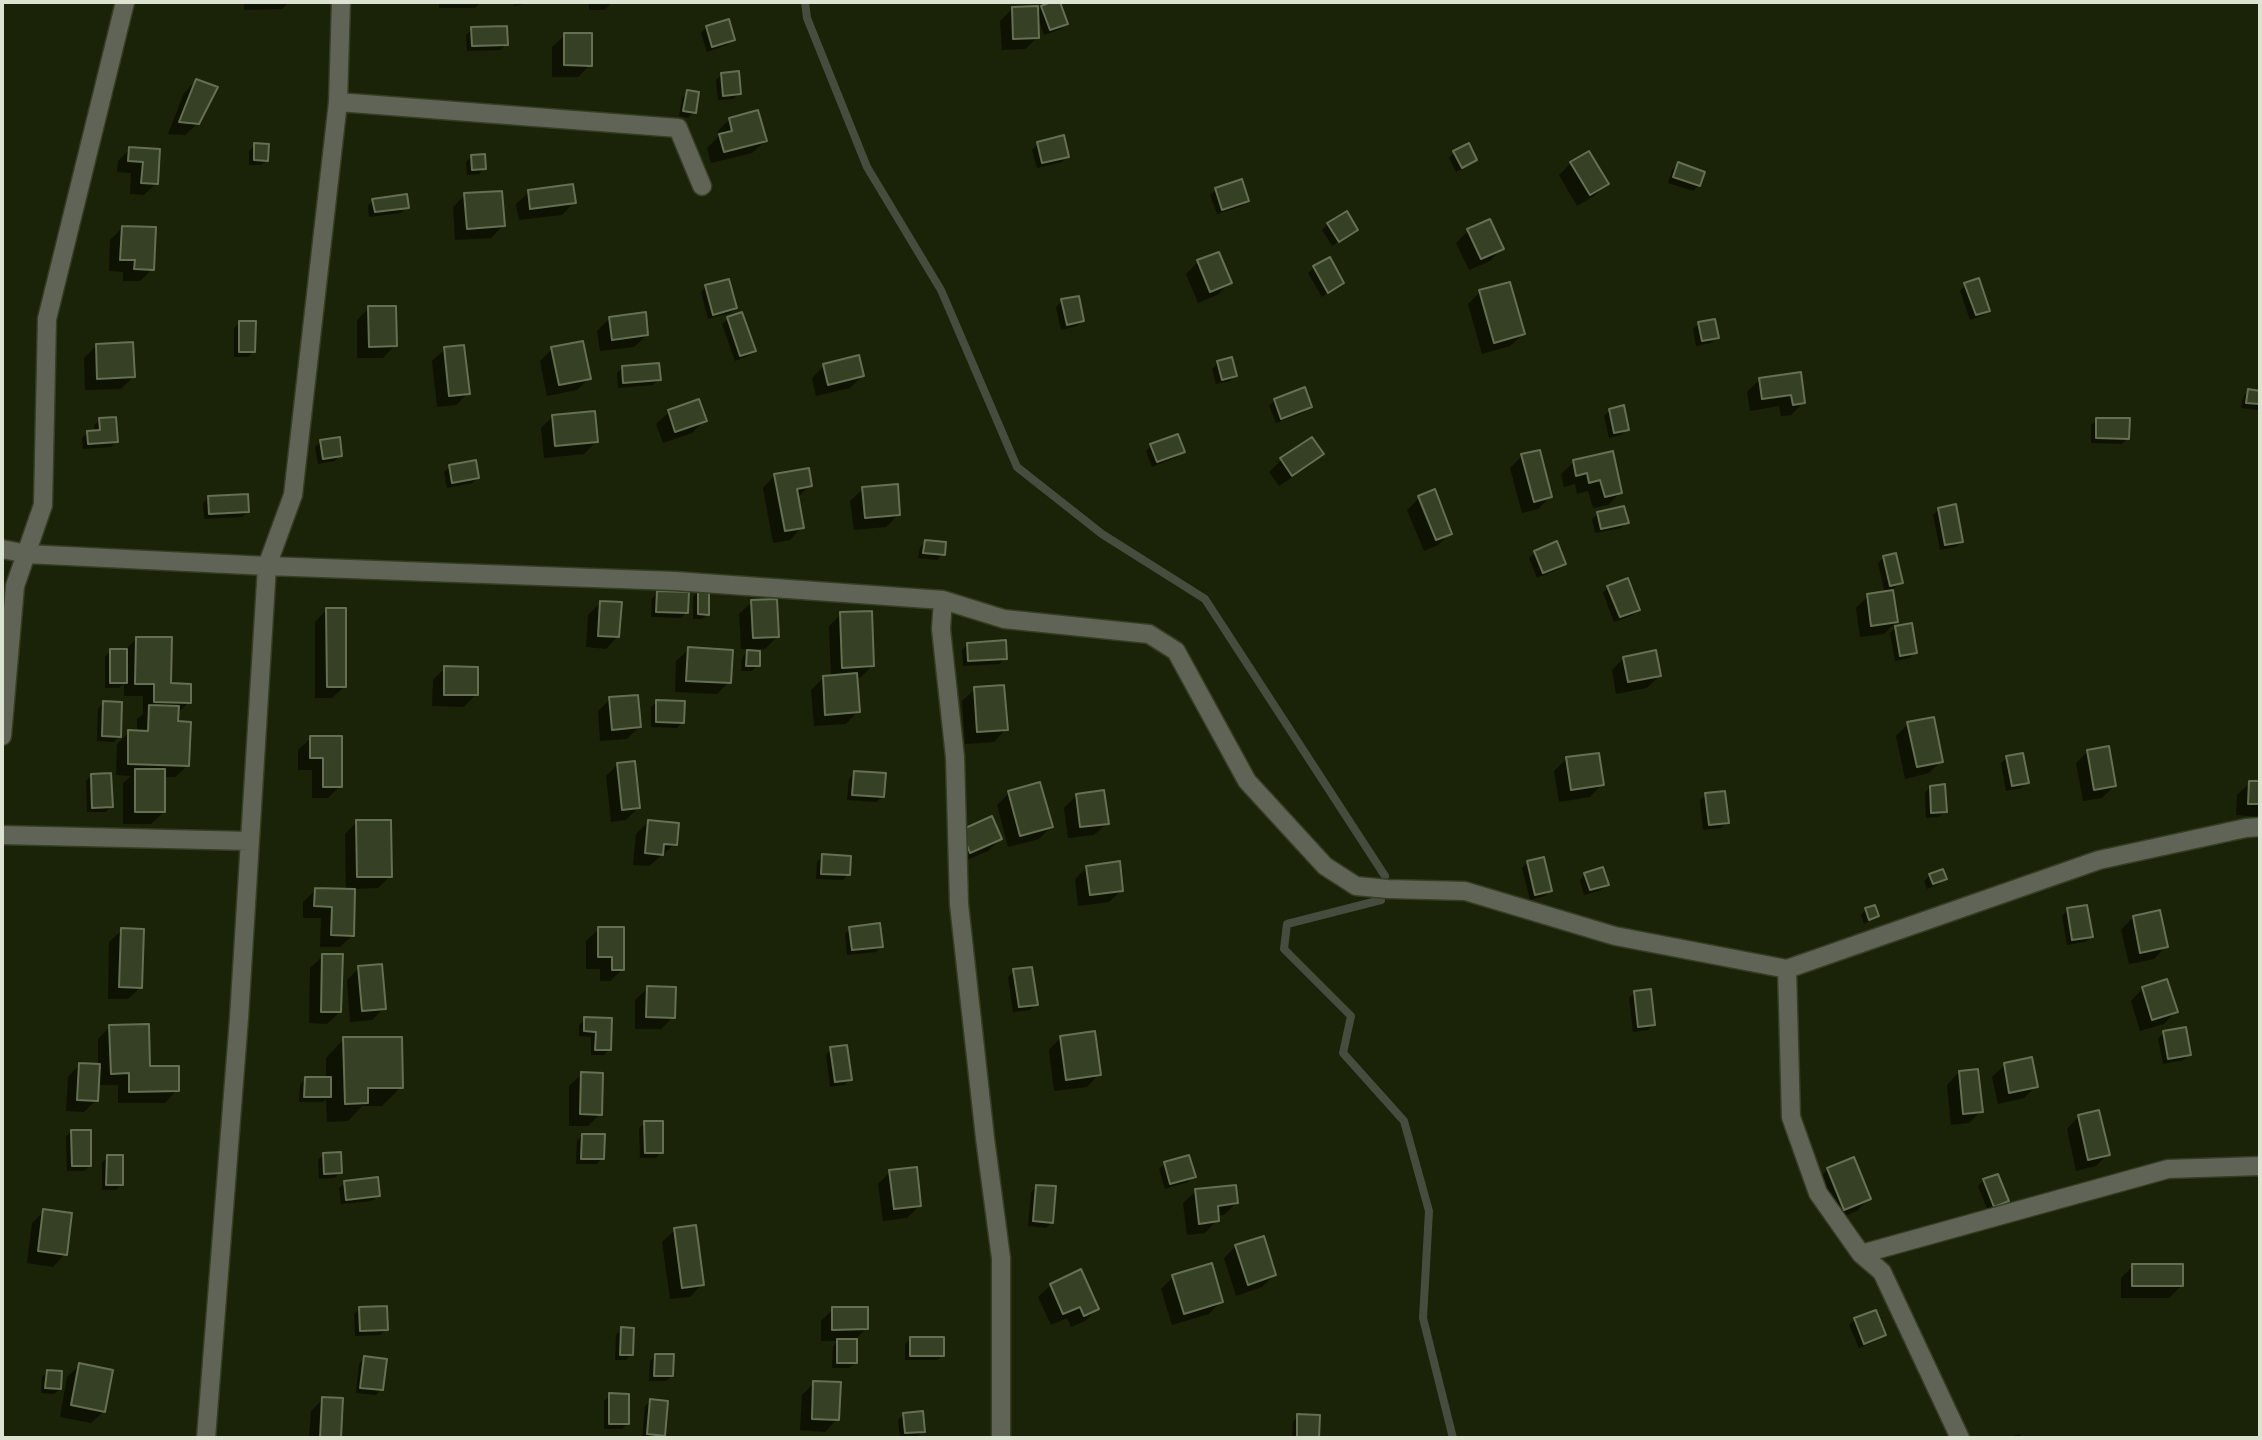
<!DOCTYPE html>
<html>
<head>
<meta charset="utf-8">
<style>
	body { margin:0 }
	#map { position:relative; width:2262px; height:1440px; overflow:hidden; background:#1a2207; font-family:Barlow,sans-serif }
	canvas { display:block }
	.frame { position:absolute; inset:0; border:4px solid #dce3d2; pointer-events:none }
</style>
</head>
<body>
<div id="map">
<canvas width="2262" height="1440"></canvas>
<div class="frame"></div>
</div>
<script>
const c = document.querySelector('canvas').getContext('2d');
c.lineJoin = 'round';
function fill(path, color) { c.fillStyle = color; c.fill(path, 'evenodd'); }
const shape = rows => new Path2D(rows.map(r => 'M' + r).join(''));
function trace(path, color, width, dash) { c.strokeStyle = color; c.lineWidth = width; c.lineCap = dash ? 'butt' : 'round'; c.setLineDash(dash || []); c.stroke(path); }
fill(shape([
	[244,2,289,2,282,9,244,10],
	[439,2,481,2,475,8,439,8],
	[513,2,534,2,514,6],
	[589,2,610,2,610,4,605,10,589,10],
	[1058,2,1066,23,1061,29,1044,35,1037,15,1038,37,1025,49,1002,50,1000,21,1012,9,1036,13,1042,7],
	[707,27,733,40,727,45,707,52,701,33],
	[472,29,506,44,501,50,467,51,466,35],
	[565,35,590,65,578,77,552,77,552,47],
	[722,74,739,93,733,99,718,100,716,80],
	[196,81,198,123,185,135,168,134,184,93],
	[688,92,694,112,688,118,679,116,682,98],
	[730,119,765,141,752,153,711,163,707,148,719,136,718,131],
	[1038,144,1067,156,1062,162,1037,168,1032,150],
	[255,145,267,160,261,165,249,165,249,151],
	[130,149,158,151,156,183,144,195,130,194,131,173,117,172,118,161],
	[1454,152,1475,160,1456,172,1449,158],
	[471,157,484,168,479,174,467,175,466,162],
	[1571,163,1607,184,1594,196,1577,206,1559,175],
	[1678,164,1703,173,1698,186,1693,191,1668,183,1672,170],
	[1216,190,1247,200,1242,206,1217,214,1210,195],
	[529,192,574,202,562,215,519,220,516,204],
	[465,195,503,226,491,238,455,240,453,207],
	[373,200,407,207,401,213,369,217,368,206],
	[1328,224,1356,230,1332,246,1322,230],
	[122,228,152,269,140,281,123,281,123,272,109,271,110,240],
	[1468,231,1502,248,1490,261,1469,270,1456,243],
	[1198,262,1230,283,1217,295,1198,303,1186,274],
	[1314,267,1342,283,1322,297,1308,273],
	[1965,285,1988,310,1982,316,1970,320,1960,291],
	[706,287,735,308,730,313,708,319,701,292],
	[1480,292,1523,334,1510,346,1482,354,1468,304],
	[1062,301,1083,321,1077,326,1061,330,1056,307],
	[369,308,395,345,383,358,357,358,357,320],
	[610,318,647,335,634,347,600,351,597,331],
	[728,319,754,350,748,356,735,361,722,324],
	[240,322,253,352,248,357,234,357,234,328],
	[1699,324,1717,337,1711,343,1696,346,1693,329],
	[96,346,133,377,121,389,85,390,84,358],
	[445,349,468,393,456,405,437,407,432,361],
	[552,349,589,378,577,390,547,396,540,361],
	[1218,363,1235,375,1230,381,1216,384,1212,369],
	[824,366,862,376,850,388,816,396,812,378],
	[622,368,659,379,653,385,618,388,617,373],
	[1799,374,1803,403,1791,415,1781,416,1779,406,1750,411,1747,392,1760,379],
	[2248,391,2260,392,2260,408,2258,410,2241,408,2243,397],
	[1275,400,1310,406,1305,412,1276,423,1269,406],
	[698,402,704,421,692,433,663,443,656,424,669,412],
	[1610,410,1627,429,1621,435,1609,438,1604,416],
	[553,416,596,442,584,454,544,458,541,428],
	[100,420,117,441,111,447,83,449,82,438,88,433,95,432,94,425],
	[2097,420,2128,438,2122,444,2091,443,2091,425],
	[321,441,340,455,335,461,318,464,315,447],
	[1151,446,1183,451,1177,457,1152,467,1146,451],
	[1321,454,1309,466,1279,486,1269,472,1281,460],
	[1522,456,1550,497,1538,509,1522,513,1510,468],
	[1574,462,1620,493,1608,505,1593,508,1588,491,1577,494,1575,484,1564,487,1561,474],
	[450,466,477,478,472,483,447,488,444,472],
	[775,475,810,485,797,498,802,527,790,540,773,543,763,488],
	[863,489,898,515,886,527,854,530,850,501],
	[209,497,248,511,242,517,204,519,203,503],
	[1419,498,1450,533,1438,545,1424,551,1407,510],
	[1939,509,1962,541,1956,547,1940,550,1933,515],
	[1598,514,1627,522,1621,528,1595,533,1592,519],
	[925,542,943,554,937,560,918,558,920,548],
	[1535,552,1564,564,1559,569,1537,578,1529,558],
	[1884,557,1901,583,1891,590,1896,622,1884,634,1860,637,1856,608,1868,596,1885,593,1878,563],
	[1608,587,1638,609,1633,615,1614,622,1603,593],
	[699,591,708,614,702,619,693,619,693,597],
	[657,593,687,612,681,618,651,617,652,599],
	[752,602,778,636,765,649,741,649,739,614],
	[600,603,618,636,606,649,586,647,588,615],
	[327,609,345,686,332,698,315,698,315,622],
	[841,614,872,666,860,678,856,678,858,711,846,724,814,726,811,690,823,678,831,677,829,626],
	[1896,627,1915,652,1910,658,1895,661,1890,633],
	[137,638,170,685,189,702,177,714,176,723,188,765,175,777,164,777,164,812,151,824,123,824,123,783,131,776,116,775,117,744,129,732,137,732,137,719,143,714,143,696,124,696,124,683,119,688,105,688,105,657,110,651,124,651],
	[968,644,1005,658,1000,664,963,666,962,650],
	[689,649,729,682,717,694,675,692,676,661],
	[747,652,758,665,752,671,741,671,742,658],
	[1624,658,1659,676,1647,688,1616,694,1612,670],
	[445,668,476,694,464,707,432,706,433,680],
	[975,689,1006,729,994,742,965,744,962,701],
	[610,699,640,726,627,739,600,741,598,711],
	[657,702,682,722,677,728,651,727,651,707],
	[103,703,119,736,114,742,97,741,98,709],
	[1908,724,1941,761,1929,773,1905,779,1896,736],
	[311,738,340,786,328,798,312,798,312,770,298,770,298,750],
	[2088,751,2115,785,2102,798,2083,801,2076,763],
	[2007,758,2027,782,2021,788,2006,791,2001,763],
	[1566,759,1602,784,1590,797,1559,802,1554,771],
	[618,764,638,808,626,820,611,822,606,776],
	[854,773,882,796,877,802,847,800,849,779],
	[91,776,111,806,106,812,87,812,86,781],
	[2250,783,2260,783,2260,817,2236,815,2237,795],
	[1930,787,1945,811,1939,817,1926,818,1925,793],
	[1009,793,1051,827,1039,839,1008,847,997,805],
	[1077,795,1107,823,1094,835,1068,838,1064,808],
	[1706,795,1727,822,1721,828,1703,830,1700,800],
	[357,822,390,876,378,888,353,889,353,935,340,947,320,947,321,918,303,918,303,902,316,889,346,890,345,834],
	[648,822,675,844,649,866,633,865,636,834],
	[962,831,1000,839,988,851,958,864],
	[823,856,848,874,843,880,816,879,817,862],
	[1528,863,1550,890,1545,896,1530,900,1522,868],
	[1087,867,1122,890,1109,902,1078,906,1075,879],
	[1585,874,1607,884,1601,890,1584,895,1580,880],
	[1930,875,1944,879,1939,884,1927,889,1924,881],
	[1866,909,1877,916,1864,924,1861,915],
	[2068,910,2091,937,2085,942,2067,945,2062,916],
	[2133,917,2166,946,2154,959,2129,964,2121,930],
	[599,929,623,969,610,981,600,981,600,969,586,969,586,941],
	[850,929,882,946,876,952,847,955,845,934],
	[122,930,141,987,128,999,108,999,109,942],
	[323,956,340,1012,327,1024,309,1023,310,968],
	[359,968,384,1008,372,1020,350,1022,347,980],
	[1014,971,1036,1004,1030,1010,1013,1012,1008,977],
	[648,988,673,1017,661,1029,635,1029,635,1000],
	[2143,988,2176,1011,2164,1024,2140,1031,2131,1001],
	[1634,993,1653,1025,1648,1030,1633,1032,1629,998],
	[585,1019,611,1020,609,1050,604,1055,591,1055,591,1037,579,1036,579,1025],
	[110,1027,148,1068,177,1090,165,1103,118,1103,118,1085,97,1085,96,1100,84,1112,66,1111,68,1077,80,1064,98,1065,98,1039],
	[2164,1033,2189,1055,2183,1060,2163,1064,2158,1038],
	[1061,1037,1099,1074,1087,1087,1054,1091,1049,1050],
	[344,1039,401,1087,382,1106,362,1106,348,1121,327,1122,326,1099,323,1102,299,1102,300,1085,305,1079,326,1079,326,1058],
	[831,1049,850,1079,844,1085,830,1087,826,1055],
	[2005,1065,2036,1086,2024,1098,1998,1104,1992,1077],
	[1959,1072,1981,1111,1969,1123,1951,1125,1947,1085],
	[582,1074,600,1114,588,1126,569,1126,569,1086],
	[2079,1116,2108,1154,2096,1166,2076,1171,2067,1129],
	[645,1123,661,1152,656,1158,640,1158,639,1128],
	[71,1131,90,1166,84,1171,67,1171,66,1137],
	[582,1135,602,1158,597,1164,576,1164,577,1141],
	[324,1154,340,1172,335,1178,319,1179,318,1160],
	[108,1157,121,1185,116,1190,102,1190,102,1163],
	[1165,1164,1194,1176,1188,1182,1165,1189,1159,1169],
	[1828,1169,1869,1198,1857,1211,1831,1221,1816,1181],
	[890,1172,919,1206,907,1218,883,1221,878,1184],
	[1984,1180,2007,1200,2001,1206,1988,1211,1978,1186],
	[345,1183,378,1195,372,1201,341,1204,339,1188],
	[1037,1186,1052,1222,1046,1228,1028,1226,1031,1192],
	[1196,1191,1236,1203,1224,1215,1217,1216,1217,1220,1205,1233,1187,1235,1183,1203],
	[44,1211,65,1254,53,1267,27,1263,32,1223],
	[675,1230,702,1284,690,1297,670,1299,662,1242],
	[1236,1246,1274,1275,1262,1287,1236,1296,1224,1258],
	[2133,1266,2181,1286,2169,1298,2121,1298,2121,1278],
	[1173,1277,1221,1301,1209,1314,1172,1325,1161,1289],
	[1051,1285,1097,1309,1085,1321,1071,1327,1067,1318,1051,1325,1038,1297],
	[360,1309,386,1329,380,1335,355,1336,354,1314],
	[833,1309,866,1328,855,1340,855,1363,849,1368,832,1368,833,1346,838,1341,821,1341,821,1321],
	[1855,1320,1884,1335,1878,1340,1859,1348,1849,1325],
	[622,1329,631,1354,626,1360,615,1360,616,1335],
	[910,1339,942,1355,937,1360,905,1360,905,1344],
	[655,1356,672,1376,666,1381,649,1381,650,1361],
	[365,1358,381,1389,376,1395,356,1393,359,1364],
	[80,1365,104,1411,91,1423,60,1417,67,1377],
	[47,1372,60,1389,54,1394,41,1393,42,1377],
	[814,1383,837,1419,825,1432,800,1430,802,1395],
	[610,1395,627,1424,622,1429,604,1429,604,1401],
	[323,1399,341,1400,339,1438,309,1438,311,1411],
	[650,1401,663,1435,660,1438,642,1438,645,1406],
	[904,1414,923,1431,917,1437,900,1438,898,1420],
	[1298,1416,1318,1417,1317,1438,1292,1438,1293,1422],
	[2020,1434,2021,1438,2006,1438]
]), '#0007');
trace(shape([
	[805,2,807,18,867,167,941,290,1017,467,1102,534,1205,599,1385,876],
	[1381,900,1287,924,1284,949,1351,1016,1343,1053,1404,1121,1429,1211,1423,1318,1453,1438]
]), '#464d3f', 8);
const building = shape([
	[1051,2,1060,2,1068,24,1050,30,1041,6,1051,2],
	[1038,6,1039,38,1013,39,1012,7,1038,6],
	[729,19,735,40,712,47,706,26,729,19],
	[507,26,508,45,472,46,471,27,507,26],
	[564,33,592,33,592,66,564,65,564,33],
	[739,71,741,94,723,96,721,73,739,71],
	[196,79,218,87,199,124,179,122,196,79],
	[687,90,699,92,696,113,683,111,687,90],
	[758,110,767,141,724,152,719,134,732,131,729,118,758,110],
	[1064,135,1069,157,1042,163,1037,142,1064,135],
	[254,143,269,144,268,161,254,160,254,143],
	[1469,143,1477,160,1462,168,1453,151,1469,143],
	[129,147,160,149,158,184,141,183,143,162,128,161,129,147],
	[1589,151,1609,184,1590,195,1570,162,1589,151],
	[485,154,486,169,472,170,471,155,485,154],
	[1678,162,1705,172,1700,186,1673,177,1678,162],
	[1242,179,1249,201,1222,210,1215,188,1242,179],
	[573,184,576,203,530,209,528,190,573,184],
	[502,191,505,226,467,229,464,193,502,191],
	[407,194,409,208,375,212,372,199,407,194],
	[1347,211,1358,230,1339,242,1327,223,1347,211],
	[1490,219,1504,249,1481,259,1467,229,1490,219],
	[122,226,156,227,154,270,134,269,135,260,120,260,122,226],
	[1219,252,1232,283,1210,292,1197,260,1219,252],
	[1330,257,1344,283,1328,293,1313,266,1330,257],
	[1979,278,1990,311,1976,315,1964,283,1979,278],
	[729,279,737,308,713,315,705,285,729,279],
	[1510,282,1525,334,1494,343,1479,290,1510,282],
	[1079,296,1084,321,1067,325,1061,299,1079,296],
	[368,306,396,306,397,346,369,347,368,306],
	[646,312,648,335,612,340,609,317,646,312],
	[742,312,756,351,740,356,727,317,742,312],
	[1715,319,1719,338,1702,341,1698,322,1715,319],
	[239,321,256,321,255,352,239,352,239,321],
	[583,341,591,379,559,385,551,347,583,341],
	[133,342,135,377,97,379,96,344,133,342],
	[464,345,470,394,449,396,444,347,464,345],
	[859,355,864,376,828,385,823,364,859,355],
	[1232,357,1237,376,1222,380,1217,361,1232,357],
	[659,363,661,380,623,383,622,366,659,363],
	[1801,372,1805,403,1793,405,1791,395,1762,399,1759,378,1801,372],
	[1305,387,1312,407,1281,419,1274,399,1305,387],
	[2248,389,2260,391,2260,404,2246,403,2248,389],
	[699,399,707,421,675,432,668,410,699,399],
	[1624,405,1629,430,1614,433,1609,409,1624,405],
	[595,411,598,442,555,446,552,415,595,411],
	[116,417,118,442,88,444,87,431,100,430,99,418,116,417],
	[2096,418,2130,418,2129,439,2096,438,2096,418],
	[1178,434,1185,452,1157,462,1150,444,1178,434],
	[340,437,342,456,323,459,320,440,340,437],
	[1312,437,1324,454,1292,476,1280,458,1312,437],
	[1540,450,1552,497,1534,502,1521,454,1540,450],
	[1613,451,1622,493,1605,497,1600,480,1589,483,1587,473,1576,476,1573,460,1613,451],
	[476,460,479,478,452,483,449,465,476,460],
	[809,468,812,486,797,489,804,528,785,531,774,474,809,468],
	[898,484,900,515,865,518,862,487,898,484],
	[1435,489,1452,534,1436,540,1418,496,1435,489],
	[248,494,249,512,209,514,208,496,248,494],
	[1956,504,1963,542,1945,545,1938,508,1956,504],
	[1624,506,1629,523,1601,529,1597,512,1624,506],
	[925,540,946,542,945,555,923,553,925,540],
	[1557,541,1566,564,1543,573,1534,551,1557,541],
	[1896,553,1903,583,1890,586,1883,556,1896,553],
	[1628,578,1640,610,1620,617,1607,586,1628,578],
	[698,589,709,590,709,615,698,614,698,589],
	[1893,590,1898,622,1871,626,1867,594,1893,590],
	[657,591,689,592,688,613,656,612,657,591],
	[777,599,779,637,753,638,751,600,777,599],
	[600,601,622,602,619,637,598,636,600,601],
	[326,608,346,608,346,687,327,687,326,608],
	[872,611,874,666,842,668,840,612,872,611],
	[1912,623,1917,653,1900,656,1895,626,1912,623],
	[136,637,172,637,171,683,191,684,191,703,154,702,154,684,135,684,136,637],
	[1006,640,1007,659,968,661,967,643,1006,640],
	[688,647,733,650,731,683,686,681,688,647],
	[110,649,127,649,127,683,110,683,110,649],
	[747,650,760,651,760,666,746,666,747,650],
	[1656,650,1661,676,1628,682,1623,657,1656,650],
	[444,666,478,667,478,695,444,695,444,666],
	[857,673,860,712,825,715,823,676,857,673],
	[1004,685,1008,730,977,732,974,687,1004,685],
	[638,695,641,727,612,730,609,697,638,695],
	[656,700,685,701,684,723,656,722,656,700],
	[103,701,122,702,121,737,102,736,103,701],
	[149,705,179,706,178,721,191,722,189,766,128,764,128,730,148,731,149,705],
	[1934,717,1943,762,1917,767,1907,722,1934,717],
	[310,736,342,736,342,787,323,787,323,758,310,758,310,736],
	[2109,746,2116,786,2094,790,2087,750,2109,746],
	[1599,753,1604,785,1571,790,1566,757,1599,753],
	[2023,753,2029,783,2012,786,2006,756,2023,753],
	[635,761,640,808,622,810,617,763,635,761],
	[135,769,165,769,165,812,135,812,135,769],
	[854,771,886,773,884,797,852,795,854,771],
	[111,773,113,807,92,808,91,774,111,773],
	[2249,781,2260,781,2260,804,2248,804,2249,781],
	[1040,782,1053,827,1020,836,1008,791,1040,782],
	[1945,784,1947,812,1931,813,1930,786,1945,784],
	[1104,790,1109,824,1080,827,1076,794,1104,790],
	[1725,791,1729,823,1709,825,1705,793,1725,791],
	[992,816,1002,839,970,853,961,830,992,816],
	[356,820,391,820,392,877,357,877,356,820],
	[648,820,679,823,677,845,664,844,663,855,645,853,648,820],
	[822,854,851,856,850,875,821,874,822,854],
	[1544,857,1552,891,1535,895,1527,861,1544,857],
	[1120,861,1123,891,1090,895,1086,866,1120,861],
	[1603,867,1609,885,1590,890,1584,873,1603,867],
	[1943,869,1947,879,1933,884,1929,874,1943,869],
	[315,888,355,889,354,936,331,935,332,907,314,906,315,888],
	[1875,905,1879,916,1869,920,1865,908,1875,905],
	[2087,905,2093,937,2072,940,2067,908,2087,905],
	[2160,910,2168,947,2140,953,2133,916,2160,910],
	[880,923,883,947,852,950,849,927,880,923],
	[598,927,624,927,624,970,612,970,612,957,598,957,598,927],
	[121,928,144,929,142,988,119,987,121,928],
	[322,954,343,954,341,1012,321,1012,322,954],
	[382,964,386,1009,362,1011,358,966,382,964],
	[1032,967,1038,1005,1019,1007,1013,969,1032,967],
	[2167,979,2178,1012,2152,1020,2142,987,2167,979],
	[647,986,676,987,675,1018,646,1017,647,986],
	[1651,989,1655,1025,1638,1027,1634,991,1651,989],
	[584,1017,612,1018,611,1050,595,1050,596,1032,584,1031,584,1017],
	[149,1024,150,1066,179,1066,179,1091,129,1092,129,1073,111,1074,109,1025,149,1024],
	[2186,1027,2191,1055,2168,1059,2163,1031,2186,1027],
	[1095,1031,1101,1075,1066,1080,1060,1036,1095,1031],
	[343,1037,402,1037,403,1088,368,1088,368,1103,345,1104,343,1037],
	[847,1045,852,1080,835,1082,830,1047,847,1045],
	[2032,1057,2038,1087,2009,1093,2004,1063,2032,1057],
	[79,1063,100,1064,98,1101,77,1100,79,1063],
	[1978,1069,1983,1112,1963,1114,1959,1071,1978,1069],
	[581,1072,603,1073,602,1115,580,1114,581,1072],
	[305,1077,331,1077,331,1097,304,1097,305,1077],
	[2099,1110,2110,1155,2088,1160,2078,1115,2099,1110],
	[644,1121,663,1121,663,1153,645,1153,644,1121],
	[71,1130,91,1130,91,1166,72,1166,71,1130],
	[582,1134,605,1134,604,1159,581,1159,582,1134],
	[341,1152,342,1173,324,1174,323,1153,341,1152],
	[107,1155,123,1155,123,1185,106,1185,107,1155],
	[1189,1155,1196,1177,1170,1184,1164,1162,1189,1155],
	[1854,1157,1871,1199,1844,1210,1827,1168,1854,1157],
	[917,1167,921,1206,894,1209,889,1170,917,1167],
	[1998,1174,2009,1201,1994,1207,1983,1179,1998,1174],
	[378,1177,380,1196,346,1200,344,1181,378,1177],
	[1036,1185,1056,1186,1053,1223,1033,1221,1036,1185],
	[1236,1185,1238,1203,1218,1206,1219,1221,1199,1224,1195,1189,1236,1185],
	[43,1209,72,1213,67,1255,38,1251,43,1209],
	[696,1225,704,1285,682,1288,674,1228,696,1225],
	[1264,1236,1276,1275,1248,1285,1235,1245,1264,1236],
	[1212,1263,1223,1302,1184,1314,1172,1275,1212,1263],
	[2132,1264,2183,1264,2183,1286,2132,1286,2132,1264],
	[1081,1269,1099,1309,1084,1316,1080,1307,1063,1314,1050,1284,1081,1269],
	[387,1306,388,1330,360,1331,359,1307,387,1306],
	[832,1307,868,1307,868,1329,832,1330,832,1307],
	[1876,1310,1886,1335,1864,1344,1854,1318,1876,1310],
	[621,1327,634,1328,633,1355,620,1355,621,1327],
	[910,1337,944,1337,944,1356,910,1356,910,1337],
	[837,1339,857,1339,857,1363,837,1363,837,1339],
	[655,1354,674,1354,673,1376,654,1376,655,1354],
	[364,1356,387,1359,383,1390,360,1388,364,1356],
	[79,1363,113,1370,105,1412,71,1405,79,1363],
	[47,1370,62,1371,61,1389,45,1388,47,1370],
	[813,1381,841,1382,839,1420,812,1419,813,1381],
	[609,1393,629,1394,629,1424,609,1424,609,1393],
	[322,1397,343,1398,341,1438,320,1438,322,1397],
	[650,1399,668,1401,665,1436,647,1434,650,1399],
	[923,1411,925,1432,905,1433,903,1413,923,1411],
	[1297,1414,1320,1415,1319,1438,1297,1438,1297,1414]
]);
fill(building, '#364025');
trace(building, '#657052', 2);
const minor = shape([
	[338,102,678,128,702,186],
	[2,549,27,554,267,566,675,581,943,600,1004,619,1149,634,1176,651,1247,781,1325,866,1356,886,1388,889,1465,891,1615,936,1787,969,2099,860,2246,828,2260,827],
	[943,600,941,629,955,757,959,904,985,1138,1001,1258,1001,1438],
	[2,736,15,586,43,505,47,319,125,2],
	[2,835,250,841],
	[1787,969,1791,1117,1818,1193,1861,1254,1882,1272,1960,1438],
	[1861,1254,2168,1169,2260,1166],
	[206,1438,239,1018,267,566,293,495,338,102,341,2]
]);
trace(minor, '#353d23', 21);
trace(minor, '#5f6457', 18);
</script>
</body>
</html>
